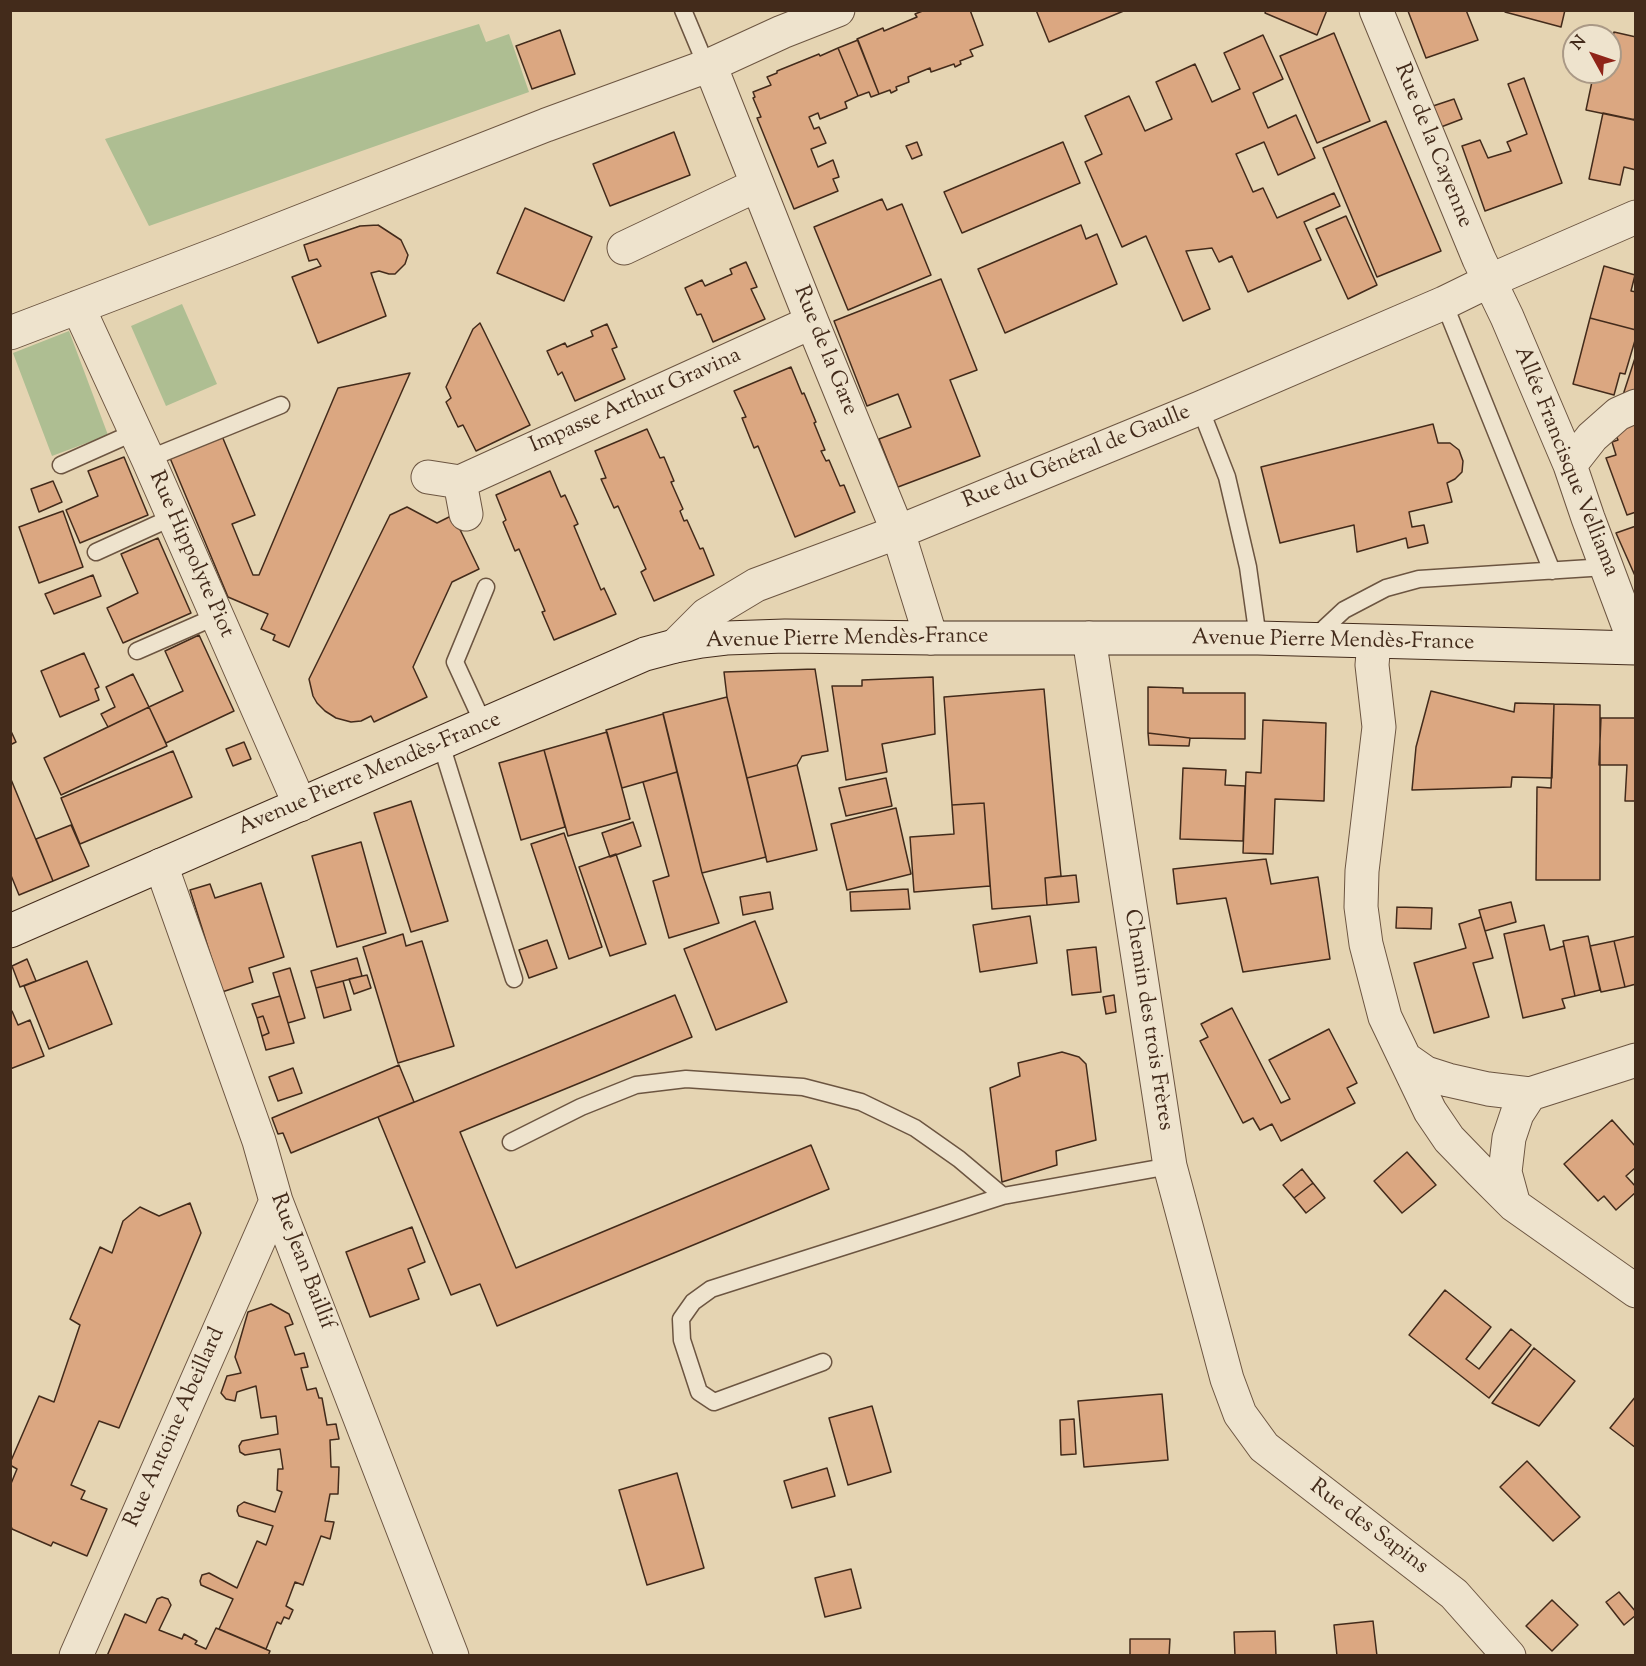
<!DOCTYPE html>
<html>
<head>
<meta charset="utf-8">
<style>
	body { margin:0 }
	#map { position:relative; width:1646px; height:1666px; overflow:hidden; background:#e5d4b2; font-family:"Sorts Mill Goudy",serif }
	canvas { display:block }
	.frame { position:absolute; inset:0; border:12px solid #432b1b; pointer-events:none }
	.north { position:absolute; left:1562px; top:24px; width:60px; height:60px; box-sizing:border-box; background:#eee3cd; border:2px solid #aa9986; border-radius:50%; rotate:310deg; font-size:16px; font-weight:700; line-height:24px; text-align:center; color:#432b1b }
	.north::after { content:''; display:block; margin:auto; width:21px; height:27px; background:#8f2418; clip-path:polygon(50% 0,100% 100%,50% 72%,0 100%) }
</style>
</head>
<body>
<div id="map">
<canvas width="1646" height="1666"></canvas>
<div class="frame"></div>
<div class="north">N</div>
</div>
<script>
const c = document.querySelector('canvas').getContext('2d');
c.lineJoin = 'round';
function fill(path, color) { c.fillStyle = color; c.fill(path, 'evenodd'); }
const shape = rows => new Path2D(rows.map(r => 'M' + r).join(''));
function trace(path, color, width, dash) { c.strokeStyle = color; c.lineWidth = width; c.lineCap = dash ? 'butt' : 'round'; c.setLineDash(dash || []); c.stroke(path); }
function drawText(font, color, halo, rows, align = 'center') {
  c.font = font + ' "Sorts Mill Goudy",serif'; c.lineWidth = 4.5; c.setLineDash([]); c.textBaseline = 'middle'; c.strokeStyle = halo; c.fillStyle = color; for (const [text, x, y, turn = 0] of rows) {
    c.save(); c.translate(x, y); c.rotate((+turn || 0) * Math.PI / 180); c.textAlign = isNaN(turn) ? turn : align; if (halo) c.strokeText(text, 0, 0); c.fillText(text, 0, 0); c.restore();
  }
}
fill(shape([
	[479,24,486,42,509,34,529,92,149,226,105,139],
	[182,304,217,384,166,406,131,326],
	[69,331,108,435,52,456,13,353]
]), '#aebe92');
const building = shape([
	[925,10,970,10,983,45,970,50,973,56,960,61,961,64,955,67,954,64,931,72,930,68,908,77,909,82,896,87,897,90,891,93,890,90,879,94,857,39,883,28,884,31,917,17,915,14,925,10],
	[1036,10,1126,10,1049,42,1036,10],
	[1266,10,1327,10,1317,35,1265,13,1266,10],
	[1410,10,1466,10,1478,40,1426,58,1408,11,1410,10],
	[1506,10,1565,10,1561,27,1505,12,1506,10],
	[560,30,575,74,532,89,516,46,560,30],
	[1614,32,1636,37,1636,114,1634,120,1586,110,1594,72,1610,72,1610,48,1614,32],
	[1334,33,1370,121,1317,143,1280,56,1334,33],
	[1263,35,1283,79,1253,93,1268,128,1296,115,1315,158,1278,175,1264,142,1236,154,1253,192,1263,188,1277,218,1334,193,1340,206,1304,222,1321,260,1248,292,1232,256,1219,262,1212,248,1186,251,1210,309,1183,321,1146,236,1122,247,1085,162,1102,154,1085,116,1129,96,1145,131,1172,119,1156,82,1195,64,1212,102,1240,89,1224,53,1263,35],
	[858,40,879,94,871,97,869,92,858,96,838,48,858,40],
	[838,48,858,96,845,102,847,108,820,119,818,113,809,117,814,129,819,127,826,143,811,149,818,167,833,160,839,177,833,179,838,191,794,209,757,118,761,117,753,98,755,97,753,92,771,85,767,77,777,73,777,71,819,54,820,56,838,48],
	[1524,78,1562,183,1485,211,1462,146,1480,140,1488,158,1511,151,1507,142,1527,134,1508,84,1524,78],
	[1454,99,1462,119,1441,127,1433,106,1454,99],
	[1603,113,1636,120,1636,170,1624,167,1620,185,1589,179,1603,113],
	[1386,121,1441,251,1377,277,1323,148,1386,121],
	[674,132,690,175,610,206,593,164,674,132],
	[917,142,922,155,912,159,906,146,917,142],
	[1063,142,1080,183,962,233,944,192,1063,142],
	[882,199,887,210,902,204,931,275,848,310,814,227,882,199],
	[525,208,592,237,564,301,497,273,525,208],
	[1346,216,1377,285,1348,299,1316,229,1346,216],
	[378,225,401,240,408,255,405,264,395,274,389,274,379,271,371,273,386,316,318,343,292,277,321,266,317,259,309,261,304,245,360,226,378,225],
	[1081,225,1086,239,1097,234,1117,284,1005,333,978,269,1081,225],
	[746,262,757,287,751,289,765,319,713,342,701,314,697,315,685,288,702,280,705,286,732,274,730,269,746,262],
	[1604,266,1635,275,1631,291,1636,292,1636,330,1590,318,1604,266],
	[941,279,977,370,950,380,980,456,898,487,879,439,911,427,898,394,867,406,834,321,941,279],
	[1590,318,1636,330,1636,337,1625,374,1620,373,1614,395,1573,384,1590,318],
	[480,323,530,425,476,451,463,425,458,427,446,402,451,398,446,387,473,329,480,323],
	[607,324,617,347,612,349,625,379,575,401,562,372,558,375,547,351,565,343,567,347,593,336,591,331,607,324],
	[1636,355,1636,390,1623,395,1636,355],
	[791,367,802,394,804,393,816,422,814,423,825,450,821,451,826,461,829,460,840,486,844,485,855,512,795,537,758,446,754,448,742,418,746,417,734,391,791,367],
	[410,373,289,647,273,640,275,635,261,629,268,614,228,597,170,458,222,436,255,515,232,524,253,575,259,575,338,388,410,373],
	[1636,423,1636,512,1627,515,1606,458,1616,455,1612,442,1618,440,1614,431,1636,423],
	[1433,424,1438,443,1450,443,1459,450,1463,461,1462,472,1455,479,1447,483,1452,502,1409,512,1412,527,1424,525,1428,543,1408,548,1406,538,1357,552,1354,525,1280,543,1261,467,1433,424],
	[647,429,660,458,664,457,674,481,671,482,683,509,680,511,684,521,687,520,700,549,703,548,714,575,654,601,641,572,646,569,618,506,614,508,601,479,606,478,595,451,647,429],
	[124,457,148,515,80,543,66,510,98,496,88,471,124,457],
	[550,471,561,497,565,495,578,524,574,526,601,590,604,588,616,614,554,640,542,612,545,611,519,549,515,551,503,522,506,520,496,495,550,471],
	[53,481,62,502,39,512,31,489,53,481],
	[407,507,437,523,453,515,479,569,452,582,413,667,427,697,374,722,371,716,361,721,351,722,336,718,325,711,317,703,313,696,309,679,390,515,407,507],
	[63,511,83,567,39,583,19,527,63,511],
	[1636,526,1636,578,1616,533,1636,526],
	[158,538,191,613,123,643,107,608,138,593,121,554,158,538],
	[93,575,101,596,54,614,45,594,93,575],
	[199,635,234,711,166,743,149,707,183,691,165,651,199,635],
	[84,653,99,687,95,689,99,700,60,717,41,671,84,653],
	[815,669,828,751,802,756,797,765,747,778,727,697,724,672,815,669],
	[133,674,149,707,108,727,101,714,115,707,106,687,133,674],
	[933,677,935,734,882,744,887,772,846,780,832,686,862,686,862,680,933,677],
	[1148,687,1183,688,1183,693,1245,693,1245,739,1190,738,1148,733,1148,687],
	[1044,689,1061,876,1045,878,1047,905,992,909,984,803,952,805,944,697,1044,689],
	[1431,691,1514,712,1515,703,1554,704,1552,778,1512,777,1511,787,1412,790,1416,747,1431,691],
	[727,697,766,857,702,873,663,713,727,697],
	[1554,704,1600,705,1600,880,1536,880,1537,787,1551,788,1554,704],
	[149,707,167,746,61,795,44,758,149,707],
	[663,714,677,772,622,788,606,730,663,714],
	[1601,718,1636,718,1636,801,1625,801,1627,765,1599,765,1601,718],
	[1263,720,1326,723,1324,801,1275,799,1273,854,1243,853,1246,772,1261,773,1263,720],
	[10,729,16,742,10,745,10,729],
	[607,732,630,819,568,836,544,750,607,732],
	[1148,733,1190,738,1189,746,1149,745,1148,733],
	[244,742,251,759,233,766,226,749,244,742],
	[544,750,565,827,521,840,499,763,544,750],
	[173,751,192,797,80,844,61,798,173,751],
	[797,765,817,850,767,862,747,778,797,765],
	[1183,768,1226,770,1225,785,1245,786,1243,841,1180,839,1183,768],
	[677,772,702,873,719,923,669,938,653,881,669,876,643,782,677,772],
	[10,777,53,881,19,895,10,873,10,777],
	[886,778,892,806,846,816,839,788,886,778],
	[411,801,448,921,411,932,374,813,411,801],
	[984,803,990,886,914,892,910,837,954,834,952,805,984,803],
	[896,808,911,874,847,890,831,824,896,808],
	[633,822,641,846,610,857,602,833,633,822],
	[71,825,89,866,53,881,36,839,71,825],
	[564,833,602,947,569,959,531,844,564,833],
	[361,842,386,933,337,947,312,856,361,842],
	[616,854,646,944,610,956,579,867,616,854],
	[1266,859,1271,884,1318,877,1330,959,1243,972,1226,898,1177,904,1173,869,1266,859],
	[1076,875,1079,902,1047,905,1045,878,1076,875],
	[261,883,284,957,249,968,253,982,222,992,190,890,210,884,215,898,261,883],
	[908,889,910,909,851,911,850,892,908,889],
	[770,892,773,909,743,915,740,897,770,892],
	[1511,902,1516,922,1485,931,1479,910,1511,902],
	[1397,907,1432,908,1431,929,1396,928,1397,907],
	[1030,916,1037,963,980,972,973,925,1030,916],
	[1481,917,1493,958,1473,963,1489,1017,1434,1033,1414,963,1466,948,1459,924,1481,917],
	[755,921,787,1002,716,1030,684,949,755,921],
	[1544,925,1550,950,1564,946,1575,996,1562,999,1565,1008,1523,1018,1504,934,1544,925],
	[403,934,406,946,422,941,454,1046,398,1063,363,947,403,934],
	[1588,936,1600,990,1575,996,1563,941,1588,936],
	[1636,936,1636,984,1625,987,1614,941,1636,936],
	[547,940,557,968,529,978,519,950,547,940],
	[1614,941,1625,987,1601,992,1590,946,1614,941],
	[1096,947,1101,992,1072,995,1067,950,1096,947],
	[357,958,362,976,316,988,311,971,357,958],
	[27,959,36,981,20,987,12,966,27,959],
	[87,961,112,1024,49,1049,24,986,87,961],
	[290,968,305,1018,288,1023,273,973,290,968],
	[367,975,371,988,354,994,349,979,367,975],
	[343,981,351,1010,324,1018,316,988,343,981],
	[675,995,692,1037,460,1132,516,1268,811,1145,829,1189,497,1326,480,1284,451,1295,378,1117,675,995],
	[1114,995,1116,1012,1106,1014,1103,997,1114,995],
	[280,996,294,1043,266,1050,262,1036,269,1033,263,1016,257,1018,252,1004,280,996],
	[1232,1008,1281,1103,1290,1099,1269,1060,1329,1029,1357,1083,1347,1088,1355,1103,1281,1141,1272,1124,1260,1130,1253,1118,1243,1123,1200,1041,1208,1037,1201,1024,1232,1008],
	[10,1011,12,1011,18,1025,30,1020,44,1056,10,1069,10,1011],
	[263,1016,269,1033,262,1036,257,1018,263,1016],
	[1062,1052,1079,1057,1086,1064,1096,1140,1056,1151,1057,1165,1002,1182,990,1088,1020,1076,1018,1063,1062,1052],
	[399,1065,414,1102,291,1153,283,1133,278,1134,272,1118,399,1065],
	[293,1068,302,1093,278,1101,269,1077,293,1068],
	[1612,1120,1636,1147,1636,1167,1626,1176,1636,1187,1636,1192,1616,1210,1604,1196,1598,1201,1564,1164,1612,1120],
	[1407,1152,1436,1185,1402,1213,1374,1181,1407,1152],
	[1302,1169,1313,1183,1294,1198,1283,1185,1302,1169],
	[1313,1183,1325,1198,1306,1213,1294,1198,1313,1183],
	[190,1203,201,1233,119,1428,99,1421,71,1485,85,1491,81,1499,107,1509,87,1556,53,1542,51,1546,12,1529,10,1523,10,1486,17,1469,10,1465,10,1463,39,1396,54,1402,80,1325,70,1319,100,1247,112,1253,123,1221,140,1207,159,1216,190,1203],
	[412,1227,425,1262,408,1269,419,1299,370,1317,346,1252,412,1227],
	[1445,1290,1491,1327,1466,1359,1479,1369,1511,1329,1531,1345,1489,1398,1409,1335,1445,1290],
	[271,1304,289,1314,293,1324,285,1327,295,1355,304,1353,308,1367,301,1368,307,1390,316,1388,319,1398,322,1398,327,1425,336,1424,339,1439,330,1440,331,1467,339,1467,338,1494,330,1494,325,1521,334,1522,330,1539,321,1536,303,1585,295,1582,286,1606,293,1610,289,1619,284,1617,281,1624,277,1622,266,1649,219,1629,233,1599,201,1585,200,1581,202,1575,209,1573,237,1588,257,1541,266,1545,273,1526,239,1516,237,1511,238,1506,244,1502,275,1512,282,1492,277,1490,278,1469,283,1469,280,1449,245,1455,240,1452,239,1446,242,1441,278,1434,276,1416,261,1418,256,1386,237,1392,235,1401,226,1399,221,1393,227,1376,241,1373,235,1357,248,1312,271,1304],
	[1534,1348,1575,1381,1539,1426,1492,1403,1534,1348],
	[1162,1394,1168,1460,1084,1467,1078,1401,1162,1394],
	[1636,1396,1636,1448,1610,1428,1636,1396],
	[872,1406,891,1472,848,1485,829,1418,872,1406],
	[1074,1419,1076,1454,1061,1455,1060,1420,1074,1419],
	[1527,1461,1580,1517,1553,1541,1500,1487,1527,1461],
	[827,1468,835,1496,792,1508,784,1481,827,1468],
	[677,1473,704,1568,647,1585,619,1490,677,1473],
	[851,1569,861,1608,825,1617,815,1578,851,1569],
	[1619,1592,1636,1612,1636,1615,1624,1625,1606,1602,1619,1592],
	[162,1597,168,1599,171,1605,159,1630,182,1639,184,1634,197,1641,195,1644,206,1649,216,1628,270,1651,268,1656,107,1656,125,1614,146,1623,157,1599,162,1597],
	[1552,1600,1578,1625,1552,1651,1526,1626,1552,1600],
	[1373,1621,1377,1656,1337,1656,1334,1625,1373,1621],
	[1275,1631,1276,1656,1235,1656,1234,1632,1275,1631],
	[1130,1639,1170,1639,1169,1656,1130,1656,1130,1639]
]);
fill(building, '#dba781');
trace(building, '#432b1b', 1.5);
const service = shape([
	[683,10,701,53,710,65],
	[1444,303,1552,571],
	[1200,408,1227,477,1248,567,1258,638],
	[148,459,281,405],
	[61,465,135,432],
	[96,552,173,517],
	[1315,637,1344,610,1386,588,1419,579,1606,567],
	[137,651,217,616],
	[484,725,455,662,486,587],
	[441,744,514,979],
	[511,1142,581,1107,636,1085,686,1079,803,1087,861,1102,915,1128,959,1159,1003,1196],
	[823,1362,714,1402,699,1392,682,1340,681,1319,693,1302,711,1289,1003,1196,1170,1166]
]);
const minor = shape([
	[1376,10,1479,259,1507,317,1570,465,1588,518,1636,646],
	[710,65,812,322,898,532,931,638],
	[624,248,757,185],
	[78,307,148,459,300,805],
	[10,333,225,251,546,125,710,65,782,32,838,10],
	[1570,465,1592,437,1618,414,1636,406],
	[428,477,460,482,466,514],
	[460,482,812,322],
	[1089,638,1170,1166,1227,1379,1240,1414,1264,1447,1454,1594,1509,1656],
	[1374,642,1372,665,1379,727,1362,871,1361,907,1366,944,1385,1017,1430,1111,1449,1139,1480,1171,1514,1205,1636,1291],
	[675,646,706,615,756,585,898,532,1200,408,1444,303,1489,281,1636,217],
	[161,865,259,1141,276,1201,452,1656],
	[1406,1059,1426,1073,1448,1080,1488,1089,1530,1094,1636,1060],
	[1514,1205,1505,1172,1509,1138,1517,1114,1530,1094],
	[76,1656,276,1201]
]);
const secondary = shape([
	[10,931,645,654,675,646,701,641,726,638,785,636,931,638,1258,638,1636,648]
]);
trace(service, '#6c5541', 19);
trace(minor, '#6c5541', 35);
trace(secondary, '#432b1b', 35);
trace(service, '#eee3cd', 16);
trace(minor, '#eee3cd', 33);
trace(secondary, '#eee3cd', 33);
drawText('22px', '#432b1b', '#eee3cd', [
	["Rue de la Cayenne",1432,146,68],
	["Rue de la Gare",824,351,68],
	["Impasse Arthur Gravina",636,402,-24],
	["Rue du Général de Gaulle",1077,458,-22],
	["Allée Francisque Velliama",1565,462,68],
	["Rue Hippolyte Piot",190,555,66],
	["Avenue Pierre Mendès-France",847,640,-1],
	["Avenue Pierre Mendès-France",1333,642,1],
	["Avenue Pierre Mendès-France",370,775,-23],
	["Chemin des trois Frères",1147,1020,81],
	["Rue Jean Baillif",301,1262,69],
	["Rue Antoine Abeillard",176,1428,-66],
	["Rue des Sapins",1368,1528,37]
]);
</script>
</body>
</html>
